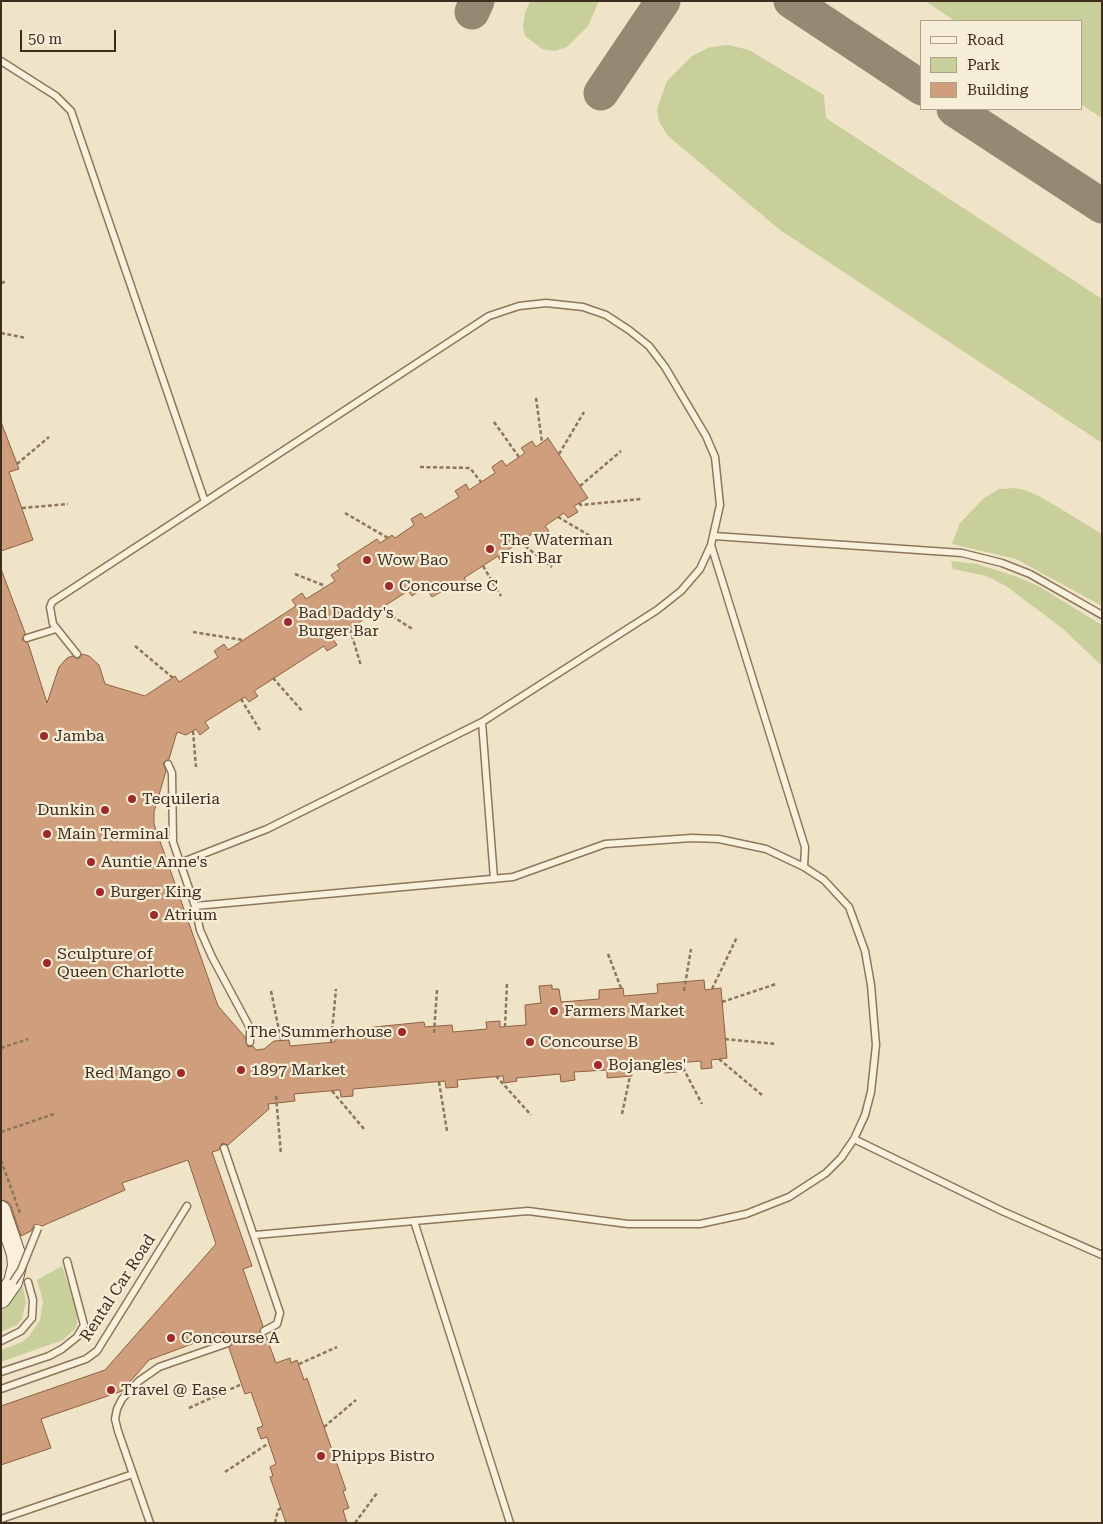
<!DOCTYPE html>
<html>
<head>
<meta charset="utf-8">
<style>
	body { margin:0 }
	#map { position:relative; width:1103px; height:1524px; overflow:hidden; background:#f0e4c8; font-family:"Roboto Serif",serif }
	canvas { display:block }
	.frame { position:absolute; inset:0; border:2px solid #3d2e20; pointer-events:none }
	.legend { position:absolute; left:920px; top:20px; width:162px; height:90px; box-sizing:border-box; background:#f7eed8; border:1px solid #ada18e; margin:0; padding:6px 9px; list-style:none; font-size:15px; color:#3d2e20 }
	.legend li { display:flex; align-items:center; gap:10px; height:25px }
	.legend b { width:25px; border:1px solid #ada18e }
	.scale { position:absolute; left:20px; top:30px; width:96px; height:22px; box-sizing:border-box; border:2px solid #3d2e20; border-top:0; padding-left:6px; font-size:15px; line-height:18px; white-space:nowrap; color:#3d2e20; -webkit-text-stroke:4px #f7eed8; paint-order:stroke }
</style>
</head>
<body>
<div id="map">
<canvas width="1103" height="1524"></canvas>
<div class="frame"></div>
<ul class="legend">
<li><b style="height:6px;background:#faf1dc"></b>Road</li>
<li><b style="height:14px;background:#c9cf9b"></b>Park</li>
<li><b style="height:14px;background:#cf9f7d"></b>Building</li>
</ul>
<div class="scale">50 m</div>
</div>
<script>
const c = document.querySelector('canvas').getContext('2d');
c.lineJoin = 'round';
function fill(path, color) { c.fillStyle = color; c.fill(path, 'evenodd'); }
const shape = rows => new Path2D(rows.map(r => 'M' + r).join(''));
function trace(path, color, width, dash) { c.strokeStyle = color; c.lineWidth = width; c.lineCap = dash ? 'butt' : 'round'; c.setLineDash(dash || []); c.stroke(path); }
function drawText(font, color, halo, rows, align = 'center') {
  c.font = font + ' "Roboto Serif",serif'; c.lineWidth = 4.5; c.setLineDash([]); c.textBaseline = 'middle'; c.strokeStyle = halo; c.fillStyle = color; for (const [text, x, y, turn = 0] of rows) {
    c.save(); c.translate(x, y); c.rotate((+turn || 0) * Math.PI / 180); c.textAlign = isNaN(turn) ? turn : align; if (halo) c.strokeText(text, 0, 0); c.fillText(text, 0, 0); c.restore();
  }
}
fill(shape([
	[530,1,599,1,588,26,567,47,555,51,542,49,525,36,523,26,525,13],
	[925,1,1102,1,1102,118,1082,105,1082,21,955,21],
	[729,45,749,50,824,95,826,118,1102,299,1102,443,780,230,668,136,659,122,657,109,667,81,692,56,710,47],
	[1015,488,1028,491,1048,501,1102,534,1102,606,1016,559,952,544,960,523,984,498,999,489],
	[951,561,977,564,1015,576,1040,587,1102,625,1102,666,1062,628,1006,586,986,576,953,569],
	[62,1266,77,1311,77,1324,75,1329,63,1340,1,1362,1,1350,22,1342,29,1336,40,1320,43,1301,37,1280],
	[23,1287,26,1302,22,1319,17,1325,1,1332,1,1311,15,1296,19,1289]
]), '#c9cf9b');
trace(shape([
	[791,1,922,88],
	[472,12,477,1],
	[601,93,663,1],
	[954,109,1102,206]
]), '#968974', 35);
const building = shape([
	[1,422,19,469,9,472,33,540,1,551,1,422],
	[548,438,588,498,574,506,578,512,568,518,564,513,545,526,549,531,538,538,535,532,508,550,512,555,501,562,498,556,464,578,468,584,457,591,453,585,432,597,425,587,412,596,408,591,333,639,337,645,327,651,324,646,254,691,258,696,249,702,245,697,205,722,209,728,200,735,196,729,186,735,177,732,169,759,163,763,166,771,154,812,154,824,218,1006,245,1037,248,1047,253,1046,256,1050,264,1049,274,1041,289,1040,290,1046,335,1042,335,1036,345,1035,345,1030,424,1022,425,1027,452,1025,453,1032,487,1029,486,1022,500,1021,500,1027,526,1025,525,1005,541,1003,539,986,552,985,552,989,559,989,561,1002,599,999,599,990,623,988,624,996,658,993,657,984,704,980,705,990,721,988,727,1058,711,1060,712,1068,701,1069,701,1061,676,1063,677,1072,665,1073,664,1064,631,1067,632,1076,607,1078,607,1070,574,1072,575,1080,561,1082,560,1074,516,1078,517,1081,504,1083,503,1076,457,1080,458,1087,446,1088,445,1081,353,1089,353,1096,341,1097,340,1090,294,1094,295,1101,268,1104,269,1109,228,1145,222,1143,219,1150,212,1152,252,1266,243,1269,263,1326,259,1333,266,1336,276,1363,290,1358,291,1363,297,1360,304,1380,307,1378,346,1490,343,1491,349,1508,343,1510,347,1523,286,1523,270,1477,273,1476,270,1467,276,1464,267,1437,261,1439,257,1428,263,1426,251,1392,245,1394,229,1348,232,1341,226,1338,224,1332,149,1360,122,1391,41,1419,51,1448,1,1465,1,1406,105,1370,216,1244,188,1160,122,1183,125,1190,42,1226,35,1224,31,1231,21,1236,11,1206,8,1202,1,1200,1,569,25,633,22,640,28,643,47,703,59,667,67,658,72,656,78,659,82,654,89,656,99,665,105,684,145,696,175,676,179,682,218,657,214,651,224,644,228,650,296,606,292,600,302,593,306,599,335,581,331,575,340,569,337,565,377,539,380,543,392,535,395,538,414,525,411,519,421,513,425,518,459,497,455,491,466,484,469,490,495,473,492,467,502,460,506,466,525,453,521,448,532,441,536,447,548,438]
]);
fill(building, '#cf9f7d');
trace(building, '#8d5f41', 1);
const lane = shape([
	[1,61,56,96,71,111,205,502],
	[714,536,962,553,1002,563,1030,574,1102,615],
	[711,545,805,847,804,867],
	[27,638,56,629],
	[77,654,53,624,50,607,52,602,489,316,519,306,546,303,583,307,606,315,629,330,649,346,665,367,706,436,715,457,720,505,711,545,700,569,681,591,657,610,482,722,267,829,180,863],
	[482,722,494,879],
	[168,764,172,773,173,842,195,906,200,930,212,957,250,1028,250,1042],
	[195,906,513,877,605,844,692,838,719,839,766,849,804,867,824,880,849,907,865,951,871,985,876,1045,871,1092,865,1115,854,1139,841,1158,826,1173,789,1197,746,1214,700,1224,628,1224,528,1211,255,1235],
	[854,1139,1002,1211,1102,1255],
	[224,1148,280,1313,277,1324,264,1331],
	[414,1221,510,1523],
	[1,1341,21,1331,32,1318,33,1300,28,1282],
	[1,1372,49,1356,62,1349,77,1337,84,1325,67,1261],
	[1,1389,86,1359,97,1351,187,1206],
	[1,1519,133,1474],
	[150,1523,118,1431,115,1419,117,1409,122,1399,139,1381,159,1367,228,1343]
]);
const secondary = shape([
	[1,1210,16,1254,17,1266,13,1282,1,1299]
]);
trace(lane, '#8d765c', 9);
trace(secondary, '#6f573f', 20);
trace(shape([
	[1,283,7,281],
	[1,333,26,338],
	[536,398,542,442],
	[494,422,519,457],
	[559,454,584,412],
	[17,464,49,437],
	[420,467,470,468,481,482],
	[580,486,621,451],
	[579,503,581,505,641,499],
	[22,508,68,504],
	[345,513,388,538],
	[558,517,609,547],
	[520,542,552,567],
	[483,566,501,596],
	[295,574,323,585,324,588],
	[381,609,414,630],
	[350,629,361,666],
	[193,632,243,640],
	[135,646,173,678],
	[273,678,303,712],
	[241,699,261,732],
	[193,731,196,767],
	[608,954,621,988],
	[712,989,737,937],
	[271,991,281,1040],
	[684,991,691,949],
	[722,1002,776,984],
	[505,1027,507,983],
	[434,1033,437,990],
	[725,1039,776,1044],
	[331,1043,336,989],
	[1,1048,28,1039],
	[719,1059,762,1095],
	[680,1062,702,1104],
	[496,1076,531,1115],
	[439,1082,447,1131],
	[332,1091,364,1129],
	[276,1096,281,1154],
	[622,1114,630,1076],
	[1,1132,54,1114],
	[1,1160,20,1213],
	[299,1364,337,1347],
	[189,1408,242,1384],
	[324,1427,356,1400],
	[225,1472,269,1443],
	[275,1523,278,1510,281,1508],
	[355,1523,377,1493]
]), '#8d765c', 2.5, [4, 2.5]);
trace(lane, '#faf1dc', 6);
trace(secondary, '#faf1dc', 18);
const laneBridge = shape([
	[13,1282,21,1270,38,1228]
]);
trace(laneBridge, '#8d765c', 9, []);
trace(laneBridge, '#faf1dc', 6);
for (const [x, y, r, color] of [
	[490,549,5,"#9e2a2b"],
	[367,560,5,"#9e2a2b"],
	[389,586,5,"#9e2a2b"],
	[288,622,5,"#9e2a2b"],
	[44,736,5,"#9e2a2b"],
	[132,799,5,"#9e2a2b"],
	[105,810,5,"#9e2a2b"],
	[47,834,5,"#9e2a2b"],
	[91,862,5,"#9e2a2b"],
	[100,892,5,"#9e2a2b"],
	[154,915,5,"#9e2a2b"],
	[47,963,5,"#9e2a2b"],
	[554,1011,5,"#9e2a2b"],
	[402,1032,5,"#9e2a2b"],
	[530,1042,5,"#9e2a2b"],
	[598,1065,5,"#9e2a2b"],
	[241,1070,5,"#9e2a2b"],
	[181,1073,5,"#9e2a2b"],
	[171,1338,5,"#9e2a2b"],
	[111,1390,5,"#9e2a2b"],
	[321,1456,5,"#9e2a2b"]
]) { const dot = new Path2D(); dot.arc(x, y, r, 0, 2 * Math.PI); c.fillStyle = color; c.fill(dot); trace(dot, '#f7eed8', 2); }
drawText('16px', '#3d2e20', '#f7eed8', [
	["The Waterman",500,540],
	["Fish Bar",500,558],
	["Wow Bao",377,560],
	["Concourse C",399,586],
	["Bad Daddy's",298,613],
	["Burger Bar",298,631],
	["Jamba",54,736],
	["Tequileria",142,799],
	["Dunkin",95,810,"right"],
	["Main Terminal",57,834],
	["Auntie Anne's",101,862],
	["Burger King",110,892],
	["Atrium",164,915],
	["Sculpture of",57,954],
	["Queen Charlotte",57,972],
	["Farmers Market",564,1011],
	["The Summerhouse",392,1032,"right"],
	["Concourse B",540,1042],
	["Bojangles'",608,1065],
	["1897 Market",251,1070],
	["Red Mango",171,1073,"right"],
	["Concourse A",181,1338],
	["Travel @ Ease",121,1390],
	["Phipps Bistro",331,1456]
], 'left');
drawText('16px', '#3d2e20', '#f7eed8', [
	["Rental Car Road",118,1288,-57]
]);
</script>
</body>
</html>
